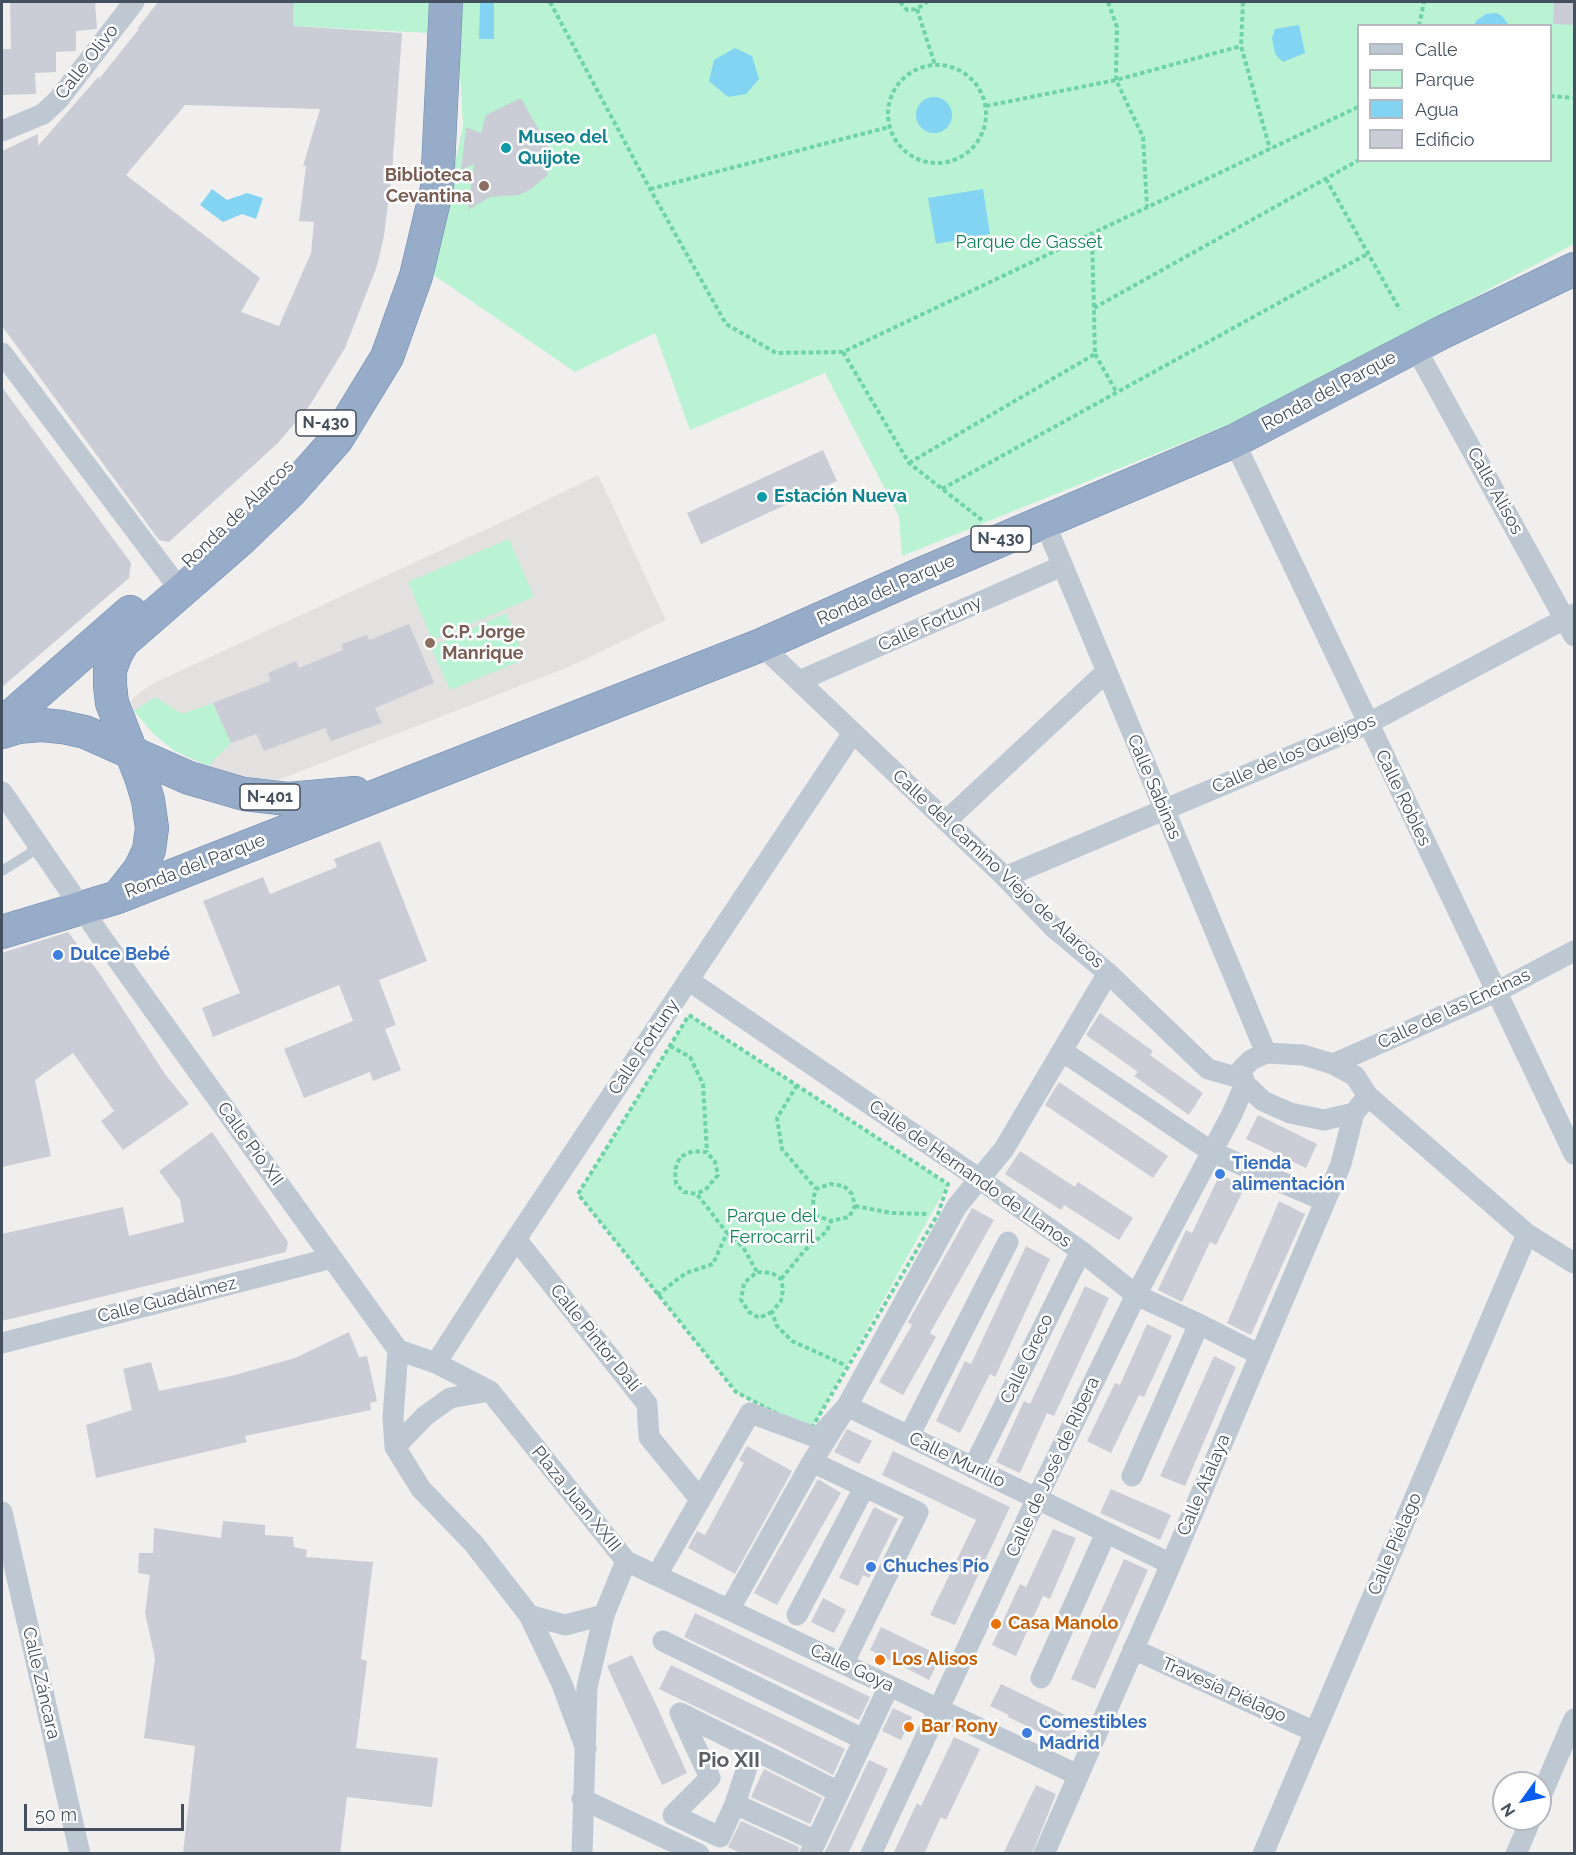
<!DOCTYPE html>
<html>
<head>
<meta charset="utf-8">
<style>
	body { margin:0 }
	#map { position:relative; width:1576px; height:1855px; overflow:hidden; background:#f1efee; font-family:Raleway,sans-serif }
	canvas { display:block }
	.frame { position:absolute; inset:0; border:3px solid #45505e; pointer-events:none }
	.legend { position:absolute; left:1357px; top:24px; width:195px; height:138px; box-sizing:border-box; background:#fff; border:2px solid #b5b9bf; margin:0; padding:8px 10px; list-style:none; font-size:18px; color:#45505e }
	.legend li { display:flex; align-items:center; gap:12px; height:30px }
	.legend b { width:30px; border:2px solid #b5b9bf }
	.north { position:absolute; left:1492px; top:1771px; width:60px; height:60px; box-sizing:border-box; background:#fff; border:2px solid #b5b9bf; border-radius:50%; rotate:237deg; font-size:16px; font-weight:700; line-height:24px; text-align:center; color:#45505e }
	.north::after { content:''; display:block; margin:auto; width:21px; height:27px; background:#0a5cef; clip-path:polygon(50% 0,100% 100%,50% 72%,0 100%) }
	.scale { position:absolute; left:24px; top:1804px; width:160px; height:27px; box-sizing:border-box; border:3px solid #45505e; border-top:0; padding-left:8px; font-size:18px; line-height:21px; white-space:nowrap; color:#45505e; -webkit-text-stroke:4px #fff; paint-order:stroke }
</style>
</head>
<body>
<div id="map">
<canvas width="1576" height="1855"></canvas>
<div class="frame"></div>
<ul class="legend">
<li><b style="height:8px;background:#bec8d2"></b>Calle</li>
<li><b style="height:16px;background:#b9f3d4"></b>Parque</li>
<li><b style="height:16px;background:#83d3f3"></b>Agua</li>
<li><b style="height:16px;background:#cacdd5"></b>Edificio</li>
</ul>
<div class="north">N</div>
<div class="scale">50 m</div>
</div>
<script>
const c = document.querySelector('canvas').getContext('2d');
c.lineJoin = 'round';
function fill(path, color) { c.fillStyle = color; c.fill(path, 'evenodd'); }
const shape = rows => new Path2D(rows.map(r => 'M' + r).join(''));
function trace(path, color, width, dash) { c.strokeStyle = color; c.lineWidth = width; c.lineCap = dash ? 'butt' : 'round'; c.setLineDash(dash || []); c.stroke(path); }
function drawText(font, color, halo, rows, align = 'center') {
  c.font = font + ' Raleway,sans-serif'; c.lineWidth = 5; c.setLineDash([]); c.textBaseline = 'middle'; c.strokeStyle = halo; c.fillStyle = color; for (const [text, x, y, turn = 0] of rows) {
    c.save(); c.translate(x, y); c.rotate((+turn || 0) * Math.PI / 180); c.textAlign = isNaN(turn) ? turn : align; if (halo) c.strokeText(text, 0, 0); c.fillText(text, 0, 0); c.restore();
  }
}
fill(shape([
	[598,475,666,620,571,666,278,780,256,779,201,764,173,750,153,733,134,711,131,702,133,698,152,684,506,520]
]), '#e3e0e0');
fill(shape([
	[294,2,430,2,429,33,293,26],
	[456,2,1574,2,1574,244,1257,413,902,556,899,516,825,373,690,430,655,333,575,372,432,274,463,125],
	[1358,26,1550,26,1550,160,1358,160],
	[509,539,534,597,432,640,408,582],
	[506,613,525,659,450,690,431,647],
	[155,697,182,714,213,703,231,743,208,766,173,750,153,733,134,711],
	[689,1015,948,1184,810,1431,736,1392,578,1194]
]), '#b9f3d4');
fill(shape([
	[480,2,494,2,494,39,479,39],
	[1496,13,1502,16,1509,25,1474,25,1477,20,1486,14],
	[1299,25,1305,53,1283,62,1275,54,1272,38,1275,29],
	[735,48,752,56,759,79,746,94,728,97,709,81,714,60],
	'916 115a18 18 0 1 1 36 0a18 18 0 1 1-36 0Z',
	[212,189,227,200,247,193,263,198,256,219,242,214,223,222,200,205],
	[983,189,990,234,936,244,928,198]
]), '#83d3f3');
fill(shape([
	[10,2,95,2,97,29,76,31,76,51,56,52,56,72,35,73,36,94,2,95,2,49,11,49],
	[158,2,294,2,293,26,402,33,392,172,384,236,377,266,345,348,310,405,278,443,169,542,159,540,2,326,2,151,38,134,38,146,99,76,99,79,139,29,137,29],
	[185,105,320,109,303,166,306,166,299,221,314,222,311,253,279,326,241,312,260,278,126,175],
	[1554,2,1575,2,1575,25,1553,24],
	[521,98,557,163,546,170,548,175,531,189,519,195,490,197,468,210,474,164,461,170,466,127,481,133,486,115],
	[2,387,131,563,129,578,2,687],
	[823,450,837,481,701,544,687,513],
	[409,624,434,683,375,708,382,723,331,741,325,728,264,751,256,734,231,743,213,703,270,681,268,673,296,661,299,668,343,650,342,644,367,635,369,640],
	[380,841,427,961,379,980,396,1025,385,1029,401,1070,373,1081,370,1072,304,1098,284,1049,353,1021,339,985,213,1037,202,1008,240,993,203,901,263,877,270,894,337,867,334,859],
	[68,932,100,974,165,1074,189,1104,123,1150,101,1121,114,1111,73,1053,35,1080,51,1156,2,1167,2,953],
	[1100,1013,1153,1051,1150,1055,1203,1093,1189,1115,1134,1076,1138,1072,1086,1035],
	[1059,1082,1168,1156,1153,1178,1045,1105],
	[1258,1115,1317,1144,1306,1168,1246,1139],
	[212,1132,288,1242,286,1252,2,1321,2,1234,123,1207,129,1236,184,1222,180,1200,159,1171],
	[1020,1151,1075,1187,1078,1182,1133,1218,1119,1240,1064,1205,1061,1210,1005,1174],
	[1220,1174,1245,1187,1216,1245,1210,1242,1182,1302,1158,1290,1186,1230,1192,1233],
	[1279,1201,1305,1214,1251,1335,1227,1323],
	[972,1208,994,1220,930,1333,936,1337,903,1395,879,1382,912,1325,908,1322],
	[1026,1246,1050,1259,995,1377,990,1374,960,1433,936,1421,965,1361,971,1364],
	[1085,1286,1109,1298,1054,1416,1047,1413,1020,1473,996,1462,1024,1401,1030,1404],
	[1147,1324,1172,1336,1144,1397,1139,1395,1111,1453,1087,1441,1115,1383,1120,1385],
	[349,1332,359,1357,367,1356,377,1401,370,1403,371,1410,245,1436,247,1442,96,1478,86,1425,132,1410,123,1369,151,1362,159,1391,231,1376,295,1358],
	[1214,1356,1236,1367,1185,1486,1160,1476],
	[847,1429,872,1441,859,1464,834,1452],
	[747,1446,792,1471,735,1574,688,1548,697,1531,705,1535,744,1463,739,1460],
	[893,1451,1010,1507,955,1625,930,1615,976,1520,882,1475],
	[818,1479,841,1493,777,1605,754,1593],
	[1111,1489,1171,1515,1160,1540,1100,1513],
	[874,1507,898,1519,869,1578,863,1575,858,1586,839,1578],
	[223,1521,265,1525,265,1535,293,1537,294,1547,307,1550,306,1557,373,1562,361,1659,367,1661,356,1748,438,1758,432,1807,347,1797,340,1854,183,1854,195,1746,144,1738,155,1658,145,1613,150,1575,138,1573,139,1553,153,1553,154,1528,221,1538],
	[1053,1529,1076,1538,1050,1599,1043,1596,1016,1656,992,1645,1020,1584,1026,1587],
	[1124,1559,1148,1570,1095,1689,1071,1679],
	[823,1598,846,1610,834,1633,811,1622],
	[695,1613,870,1697,859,1720,684,1637],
	[881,1627,941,1656,929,1680,870,1650],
	[632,1655,654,1700,687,1773,662,1785,607,1666],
	[671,1665,845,1749,833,1775,776,1745,659,1689],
	[1001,1684,1080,1722,1069,1746,1008,1717,1009,1715,990,1706],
	[893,1708,912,1717,901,1740,882,1731],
	[954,1737,980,1749,946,1820,941,1817,924,1854,893,1854,917,1803,921,1806],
	[869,1760,888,1769,857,1835,848,1854,824,1854],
	[764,1769,822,1798,810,1824,751,1797],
	[1036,1785,1056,1794,1032,1854,1003,1854],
	[741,1821,799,1847,798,1854,742,1854,728,1847]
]), '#cacdd5');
const trunk = shape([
	[2,724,130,612],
	[2,732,18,727,42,725,62,727,85,732,189,778,244,794,288,799,355,793],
	[118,897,140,869,149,850,152,828,148,800,141,777,112,703,110,685,110,670,116,654,123,642,239,541,290,492,337,439,387,357,416,276,437,188,446,2],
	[2,932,118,897,761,645,921,574,1234,441,1441,333,1574,269]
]);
trace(trunk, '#6d87ad', 34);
trace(shape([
	[550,2,650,189,726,324,776,353,843,352,1358,107],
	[900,2,907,10,917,9,927,2],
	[1108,2,1117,27,1116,80,1143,137,1147,207],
	[1243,2,1241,46,1270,149],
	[917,9,935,65],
	[1419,26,1424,2],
	'888 114a49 49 0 1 1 98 0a49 49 0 1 1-98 0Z',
	[1550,96,1574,98],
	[986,106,1116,80,1241,46],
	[1326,179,1400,310],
	[650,189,889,127],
	[1094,308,1359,160],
	[843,352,909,463,982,520],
	[1095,354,1117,393],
	[909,463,1095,354,1092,234],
	[942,489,1369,253],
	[689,1015,948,1184,938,1214,810,1431,736,1392,578,1194,689,1015],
	[670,1046,690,1057,703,1084,707,1152],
	[797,1085,777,1118,782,1149,816,1189],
	[855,1206,892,1213,929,1214],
	[727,1233,743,1247,757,1272],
	[781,1279,805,1250,827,1231,831,1221,849,1217,855,1206,852,1194,844,1186,830,1184,816,1189,813,1200,815,1215,831,1221],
	[657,1295,686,1273,713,1264,727,1233,697,1194,707,1188,718,1175,715,1162,707,1152,693,1151,680,1157,675,1170,676,1184,684,1192,697,1194],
	[772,1312,759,1318,749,1312,741,1300,744,1283,757,1272,772,1273,781,1279,783,1289,781,1301,772,1312,777,1326,792,1341,845,1365]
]), '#6fd3aa', 4, [4.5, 3]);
trace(shape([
	[2,871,29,854,37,844]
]), '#bec8d2', 10);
trace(shape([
	[2,131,43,114,59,99,134,2],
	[1415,347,1574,636],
	[2,353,181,591],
	[1234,441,1574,1154],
	[1044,521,1266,1053],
	[761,645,1005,877,1054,928,1108,973,1208,1069,1243,1079],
	[799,681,1062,566],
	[2,792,102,938,398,1350],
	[946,821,1106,672],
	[1005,877,1367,724,1574,614],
	[688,980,978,1178,1081,1251,1136,1295,1199,1324,1260,1355],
	[1062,1051,1212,1152,1325,1201],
	[1333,1064,1496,992,1574,951],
	[1368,1096,1354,1113,1324,1120,1290,1113,1263,1101,1245,1084,1241,1070,1251,1060,1266,1053,1303,1055,1333,1064,1355,1076,1368,1096,1527,1234,1574,1263],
	[516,1239,647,1404,649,1437,700,1499],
	[2,1343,332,1258],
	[398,1350,436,1363,490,1391,626,1561,1078,1775],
	[398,1350,393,1417,395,1447,421,1489,474,1544,529,1615,562,1684,586,1749],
	[436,1363,516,1239,853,733],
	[909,1436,1008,1242],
	[395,1447,425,1416,450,1398,490,1391],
	[812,1462,918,1512,843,1664],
	[973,1468,1081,1251],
	[1132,1476,1199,1324],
	[2,1512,80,1854],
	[657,1575,750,1413,818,1438,847,1406,1171,1564],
	[729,1610,812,1462,847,1406,957,1206,1004,1149,1108,973],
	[529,1615,565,1625,604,1615],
	[797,1615,864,1488],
	[663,1641,863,1739],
	[1133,1649,1315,1732],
	[1041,1678,1106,1533],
	[680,1713,710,1778,673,1815,720,1837,735,1804,753,1749],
	[680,1713,839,1792],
	[1540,1798,1574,1719],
	[582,1799,699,1854],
	[735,1804,816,1841],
	[582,1854,587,1687,604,1615,626,1561],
	[810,1854,889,1686],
	[871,1854,1037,1498,1136,1295,1232,1114,1245,1084],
	[1044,1854,1171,1564,1341,1164,1354,1113],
	[1263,1854,1527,1234],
	[1516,1854,1531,1819]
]), '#bec8d2', 21);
trace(trunk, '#97acc9', 33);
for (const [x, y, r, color] of [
	[506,148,6,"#0f9aa8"],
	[484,186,6,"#8d6e63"],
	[762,497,6,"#0f9aa8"],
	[430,643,6,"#8d6e63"],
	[58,955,6,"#3f7fe0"],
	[1220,1174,6,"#3f7fe0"],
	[871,1567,6,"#3f7fe0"],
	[996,1624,6,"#e8710a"],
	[880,1660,6,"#e8710a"],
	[909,1727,6,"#e8710a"],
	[1027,1733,6,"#3f7fe0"]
]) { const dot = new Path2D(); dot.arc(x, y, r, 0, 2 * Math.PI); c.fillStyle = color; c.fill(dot); trace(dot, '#fff', 2); }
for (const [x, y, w] of [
	[326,423,60],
	[1001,539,60],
	[270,797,60]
]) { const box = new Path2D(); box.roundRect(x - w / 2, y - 13, w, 26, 4.5); c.fillStyle = '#fff'; c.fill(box); trace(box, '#45505e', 1.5); }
drawText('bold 16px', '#45505e', null, [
	["N-430",326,423],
	["N-430",1001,539],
	["N-401",270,797]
]);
drawText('18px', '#45505e', '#fff', [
	["Calle Olivo",87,62,-52],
	["Ronda del Parque",1329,391,-28],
	["Calle Alisos",1495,491,61],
	["Ronda de Alarcos",238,514,-44],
	["Ronda del Parque",886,590,-24],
	["Calle Fortuny",930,624,-24],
	["Calle de los Quejigos",1294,754,-23],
	["Calle Sabinas",1154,787,67],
	["Calle Robles",1403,798,64],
	["Ronda del Parque",195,866,-21],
	["Calle del Camino Viejo de Alarcos",998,869,43],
	["Calle de las Encinas",1454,1009,-25],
	["Calle Fortuny",644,1047,-56],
	["Calle Pío XII",250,1144,54],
	["Calle de Hernando de Llanos",970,1174,35],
	["Calle Guadálmez",167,1300,-14],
	["Calle Pintor Dalí",595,1338,51],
	["Calle Greco",1027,1359,-64],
	["Calle Murillo",957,1460,26],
	["Calle de José de Ribera",1053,1467,-65],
	["Calle Atalaya",1204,1485,-67],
	["Plaza Juan XXIII",576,1499,51],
	["Calle Piélago",1395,1544,-67],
	["Calle Goya",852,1668,25],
	["Calle Záncara",41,1683,77],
	["Travesía Piélago",1224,1690,24]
]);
drawText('bold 18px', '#0d838f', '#fff', [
	["Museo del",518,138],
	["Quijote",518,159],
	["Estación Nueva",774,497]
], 'left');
drawText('bold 18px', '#785e54', '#fff', [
	["Biblioteca",472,176],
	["Cevantina",472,197],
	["C.P. Jorge",442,633,"left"],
	["Manrique",442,654,"left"]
], 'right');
drawText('18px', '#0f8554', '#fff', [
	["Parque de Gasset",1029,243],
	["Parque del",772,1217],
	["Ferrocarril",772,1238]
]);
drawText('bold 18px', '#366cbe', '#fff', [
	["Dulce Bebé",70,955],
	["Tienda",1232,1164],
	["alimentación",1232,1185],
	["Chuches Pío",883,1567],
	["Comestibles",1039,1723],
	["Madrid",1039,1744]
], 'left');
drawText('bold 18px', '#c56008', '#fff', [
	["Casa Manolo",1008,1624],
	["Los Alisos",892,1660],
	["Bar Rony",921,1727]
], 'left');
drawText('bold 21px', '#5b5e64', '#fff', [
	["Pio XII",729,1761]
]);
</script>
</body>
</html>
